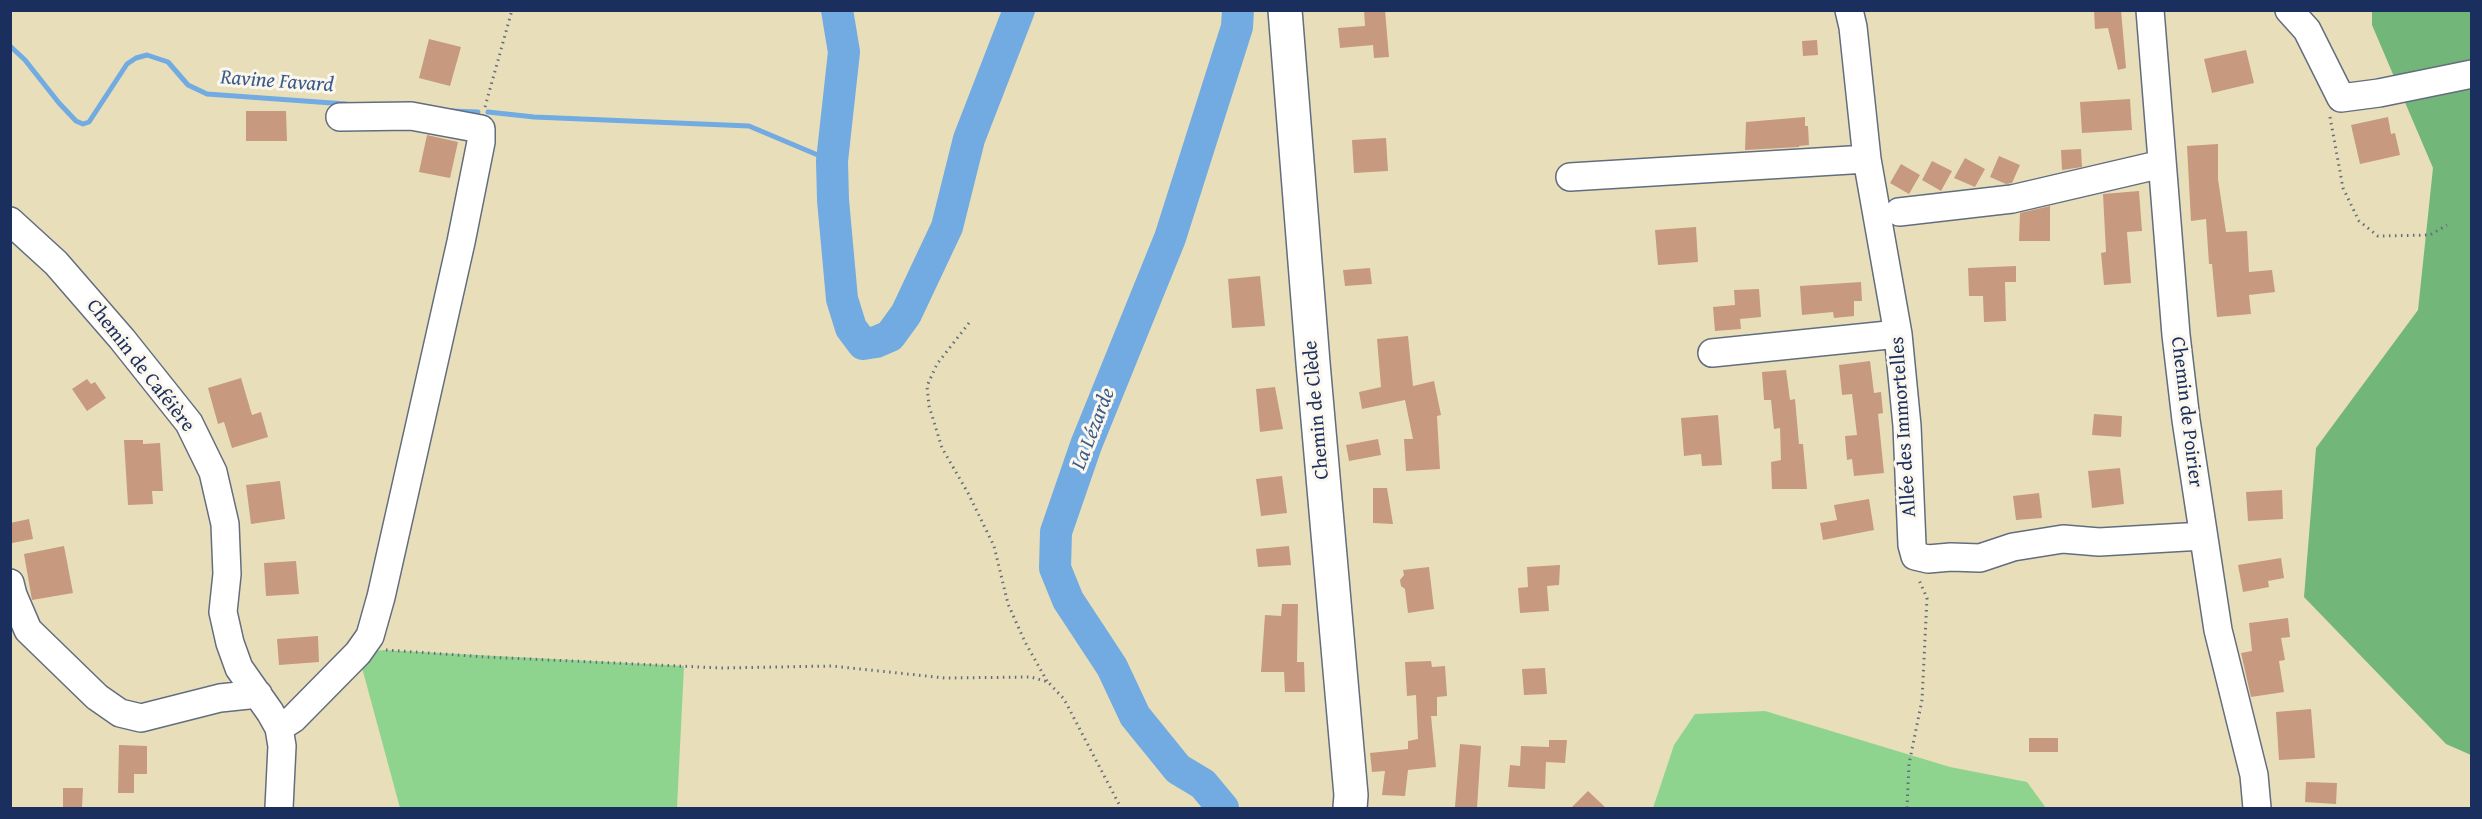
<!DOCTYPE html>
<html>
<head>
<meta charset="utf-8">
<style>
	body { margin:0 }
	#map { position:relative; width:2482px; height:819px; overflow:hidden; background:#e8dfba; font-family:"Gentium Book Plus",serif }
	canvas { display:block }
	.frame { position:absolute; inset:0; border:12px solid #1b2f5e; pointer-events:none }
</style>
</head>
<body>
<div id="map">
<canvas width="2482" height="819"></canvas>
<div class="frame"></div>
</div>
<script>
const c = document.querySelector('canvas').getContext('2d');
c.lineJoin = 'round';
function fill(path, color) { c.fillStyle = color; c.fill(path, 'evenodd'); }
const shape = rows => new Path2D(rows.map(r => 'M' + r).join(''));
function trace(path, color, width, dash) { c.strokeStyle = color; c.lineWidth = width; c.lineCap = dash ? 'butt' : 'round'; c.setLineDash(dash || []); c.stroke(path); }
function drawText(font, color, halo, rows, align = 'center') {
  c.font = font + ' "Gentium Book Plus",serif'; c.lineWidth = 6; c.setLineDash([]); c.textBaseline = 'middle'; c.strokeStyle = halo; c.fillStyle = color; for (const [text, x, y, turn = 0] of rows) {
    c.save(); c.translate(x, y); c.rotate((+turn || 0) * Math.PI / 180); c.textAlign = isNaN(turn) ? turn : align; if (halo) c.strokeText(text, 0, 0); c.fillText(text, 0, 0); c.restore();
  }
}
fill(shape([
	[384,650,684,666,677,808,400,808,358,653],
	[1765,711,1950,767,2027,782,2046,808,1653,808,1674,745,1695,714]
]), '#8fd48e');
fill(shape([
	[2372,11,2471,11,2471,755,2446,744,2304,597,2316,448,2418,310,2433,168,2372,25]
]), '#73b679');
trace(shape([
	[10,46,25,60,59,103,76,121,83,124,89,122,127,64,136,58,147,55,168,62,188,85,207,94,346,104],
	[451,111,478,112],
	[488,112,534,117,749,126,832,161]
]), '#72abe1', 5);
trace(shape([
	[837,10,844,52,832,161,833,200,842,299,851,328,863,344,876,342,890,336,906,314,947,227,969,139,1019,10],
	[1223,808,1203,784,1178,769,1135,716,1112,667,1068,600,1055,568,1056,532,1086,445,1170,238,1237,27,1238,10]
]), '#72abe1', 32);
fill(shape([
	[1364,10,1385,10,1389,57,1374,58,1373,45,1340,48,1338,28,1365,26],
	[2094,10,2121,10,2126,68,2118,70,2108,28,2095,29],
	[429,39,461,47,450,86,419,78],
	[1817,40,1818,55,1803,56,1802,41],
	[2246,50,2254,83,2212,93,2204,59],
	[2130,99,2132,130,2082,133,2080,102],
	[246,111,286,111,287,141,246,141],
	[1805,117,1805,126,1808,126,1809,145,1799,146,1799,147,1745,150,1746,122],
	[2388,117,2391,134,2395,133,2400,155,2360,164,2351,125],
	[427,135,458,142,450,178,419,172],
	[1386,138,1388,171,1354,173,1352,140],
	[2218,144,2218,179,2226,232,2247,231,2249,272,2272,270,2275,292,2249,295,2251,314,2217,317,2212,264,2209,264,2206,219,2191,221,2187,146],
	[2081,149,2082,167,2062,170,2061,150],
	[1999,156,2020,165,2012,183,2006,184,1990,177],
	[1965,158,1985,169,1975,187,1954,178],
	[1932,161,1952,171,1941,191,1922,180],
	[1901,164,1920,175,1909,194,1890,183],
	[2139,191,2142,231,2127,232,2131,283,2104,285,2101,253,2106,252,2103,194],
	[2050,206,2050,241,2019,241,2020,213],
	[1696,227,1698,262,1658,265,1655,230],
	[2016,266,2016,282,2005,282,2006,321,1984,322,1983,296,1969,296,1968,268],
	[1370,268,1372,284,1345,286,1343,270],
	[1260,276,1265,326,1232,328,1228,279],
	[1861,282,1862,301,1854,301,1854,316,1834,318,1833,312,1802,315,1800,286],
	[1759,289,1761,317,1740,319,1741,329,1715,331,1713,307,1735,305,1734,290],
	[1408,336,1413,386,1434,381,1441,415,1437,416,1440,469,1406,471,1404,439,1413,439,1405,400,1362,409,1359,392,1381,387,1377,339],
	[1870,361,1874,393,1881,392,1883,413,1878,414,1884,473,1854,476,1852,459,1847,460,1845,436,1857,435,1852,394,1842,395,1839,365],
	[1786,370,1790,400,1795,399,1799,444,1803,444,1807,489,1772,489,1771,462,1781,460,1780,428,1774,429,1771,400,1764,400,1762,372],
	[241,378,252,415,261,412,268,437,232,448,224,422,218,424,208,388],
	[87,379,91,384,95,382,106,398,87,411,72,389],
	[1275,387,1283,429,1260,432,1256,389],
	[2094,414,2122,416,2121,437,2092,435],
	[1718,415,1722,465,1702,466,1701,454,1684,456,1681,418],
	[1378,439,1381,455,1349,461,1346,445],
	[124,440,143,440,143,444,160,443,163,491,152,491,153,504,128,505],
	[2120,468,2124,504,2092,508,2088,471],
	[1282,476,1287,513,1261,516,1256,479],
	[280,481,285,519,251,524,246,485],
	[1373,488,1387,488,1393,524,1373,523],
	[2282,490,2283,519,2248,521,2246,492],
	[2039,493,2042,518,2016,520,2013,496],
	[1869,499,1874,530,1823,540,1820,523,1837,520,1834,505],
	[29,519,33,539,12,543,10,523],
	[64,546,73,593,32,600,24,554],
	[1289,546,1291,565,1258,567,1256,549],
	[2281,558,2284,578,2268,581,2269,587,2243,592,2238,565],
	[296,561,299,594,266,596,264,563],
	[1560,565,1559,585,1547,586,1549,611,1520,613,1518,588,1528,587,1527,567],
	[1429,567,1434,609,1408,613,1405,589,1401,586,1400,580,1404,575,1403,570],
	[1282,604,1298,604,1297,662,1304,662,1305,692,1285,692,1284,672,1261,672,1265,615,1281,616],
	[2288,618,2290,637,2281,638,2285,660,2279,661,2284,692,2251,697,2241,653,2252,651,2249,623],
	[318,636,319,662,279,665,277,639],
	[1431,661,1432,667,1445,666,1447,696,1437,697,1437,716,1431,716,1436,767,1408,770,1405,796,1382,795,1385,771,1372,772,1370,753,1408,749,1408,741,1418,739,1416,695,1407,696,1405,662],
	[1545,668,1547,694,1524,695,1522,669],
	[2311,709,2315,758,2279,760,2276,712],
	[2029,738,2058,738,2058,752,2029,752],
	[1549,740,1567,740,1565,763,1546,762,1545,789,1508,787,1510,765,1520,766,1521,746,1549,747],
	[1460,744,1481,746,1477,808,1455,807],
	[119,745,147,746,147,774,134,774,134,793,118,793],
	[2306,782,2337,783,2336,804,2305,802],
	[63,788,83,788,82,808,63,808],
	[1588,791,1606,808,1571,808]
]), '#c7997f');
const minor = shape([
	[1849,10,1853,27,1867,159,1898,334,1907,426,1912,545,1915,556,1928,559,1951,557,1980,558,2013,547,2063,539,2099,542,2203,536],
	[2150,10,2176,335,2186,420,2218,630,2254,775,2257,808],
	[2289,10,2307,30,2341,98,2379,93,2472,74],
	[1570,177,1867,159],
	[1899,212,2012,199,2162,164],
	[10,221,56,263,122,339,189,423,213,472,225,524,227,574,223,612,230,643,239,668,270,712,279,728,282,746,279,808],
	[1712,353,1898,334],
	[10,583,13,595,28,630,97,697,120,713,141,718,220,698,258,694],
	[279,728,293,719,358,653,370,636,381,597,461,242,481,142,481,129,411,116,340,117]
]);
const major = shape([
	[1285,10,1313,363,1351,795,1350,808]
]);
trace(minor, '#636d7e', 30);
trace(major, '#636d7e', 36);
trace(shape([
	[485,107,512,10],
	[2330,117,2343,188,2359,221,2378,236,2430,235,2447,225],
	[969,323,937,364,927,386,929,406,942,448,968,493,994,546,1008,604,1025,642,1047,681],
	[386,650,486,657,721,668,832,666,945,678,1031,677,1048,682,1064,699,1121,808],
	[1907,808,1909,764,1922,700,1927,598,1919,580]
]), '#636d7e', 3, [1.5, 4.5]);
trace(minor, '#fff', 27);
trace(major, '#fff', 33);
drawText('20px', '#1b2f5e', '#fbf7ec', [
	["Chemin de Caféière",140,366,52],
	["Chemin de Clède",1317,410,-95],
	["Chemin de Poirier",2186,412,83],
	["Allée des Immortelles",1904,427,-94]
]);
drawText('italic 21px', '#395a8c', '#fbf7ec', [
	["Ravine Favard",277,82,4],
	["La Lézarde",1094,429,-69]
]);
</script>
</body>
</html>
